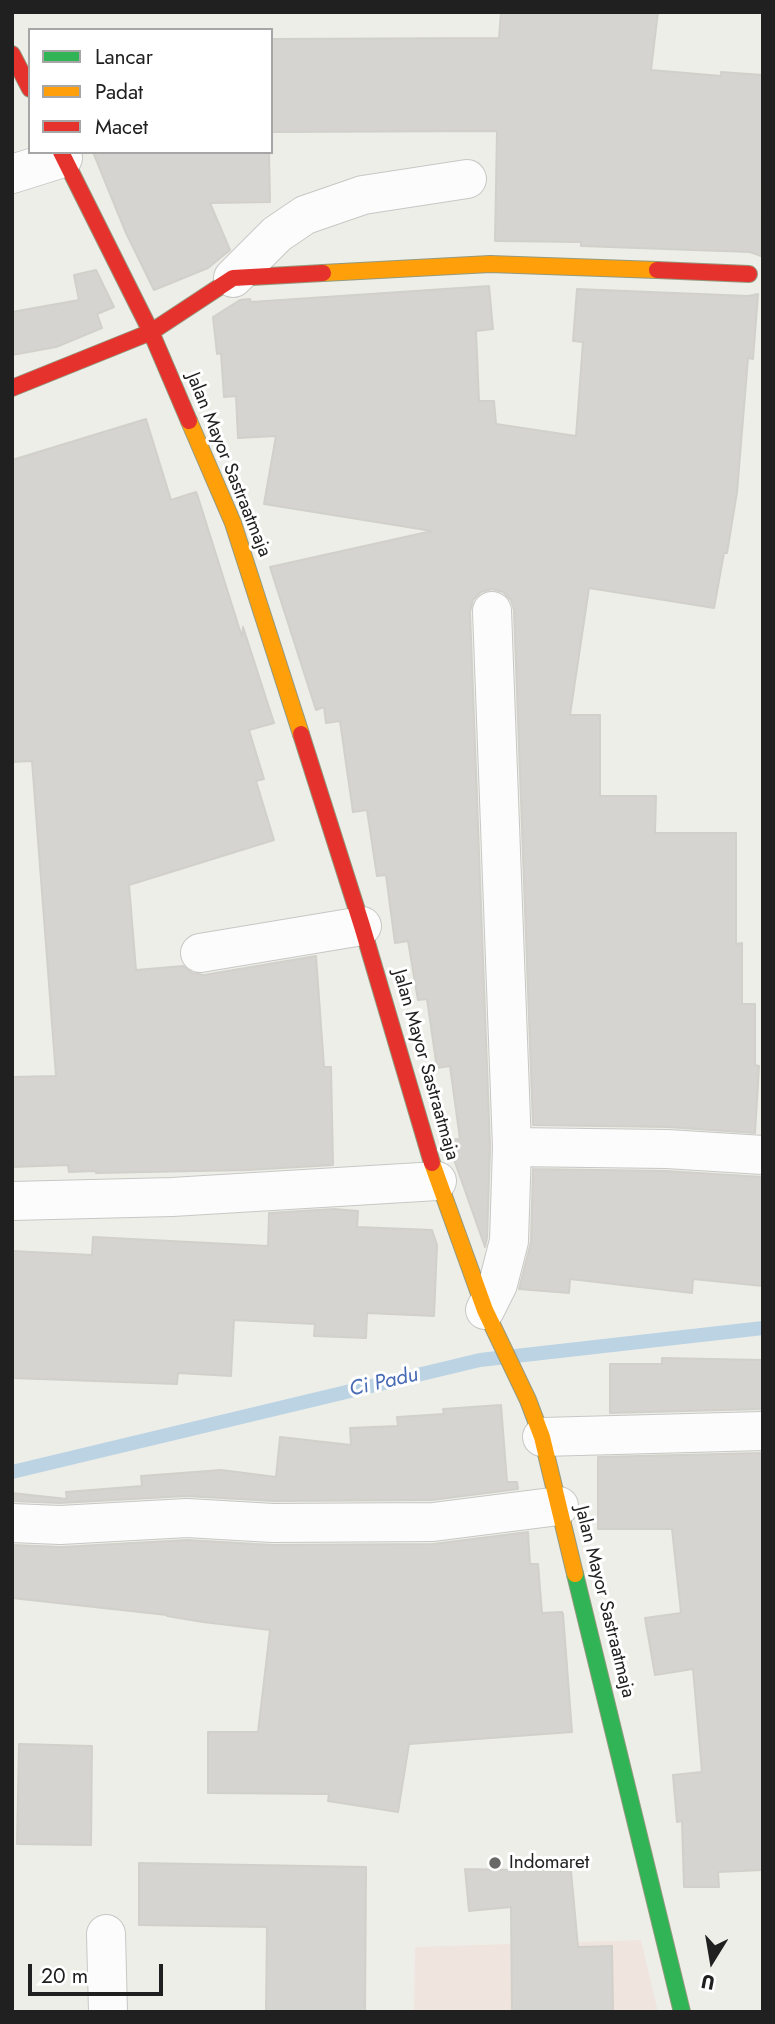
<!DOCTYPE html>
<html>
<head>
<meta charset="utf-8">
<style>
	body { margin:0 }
	#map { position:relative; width:775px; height:2024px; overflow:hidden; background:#eeeee9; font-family:Jost,sans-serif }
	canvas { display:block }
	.frame { position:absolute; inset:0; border:14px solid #202020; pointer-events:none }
	.legend { position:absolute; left:28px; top:28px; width:245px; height:126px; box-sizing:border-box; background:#fff; border:2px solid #a6a6a6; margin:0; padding:9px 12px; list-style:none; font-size:21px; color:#202020 }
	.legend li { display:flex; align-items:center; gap:14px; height:35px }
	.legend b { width:35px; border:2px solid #a6a6a6 }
	.north { position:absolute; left:677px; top:1926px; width:70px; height:70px; -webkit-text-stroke:5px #fff; paint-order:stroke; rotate:191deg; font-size:19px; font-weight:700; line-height:28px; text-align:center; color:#202020 }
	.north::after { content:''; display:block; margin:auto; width:24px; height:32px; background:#202020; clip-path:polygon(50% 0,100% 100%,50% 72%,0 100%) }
	.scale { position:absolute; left:28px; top:1964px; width:135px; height:32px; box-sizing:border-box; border:4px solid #202020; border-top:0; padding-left:9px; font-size:21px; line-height:24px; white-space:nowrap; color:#202020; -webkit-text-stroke:5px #fff; paint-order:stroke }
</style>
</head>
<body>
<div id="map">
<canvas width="775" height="2024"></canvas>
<div class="frame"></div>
<ul class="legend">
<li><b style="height:9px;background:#30b455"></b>Lancar</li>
<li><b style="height:9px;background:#ff9f0a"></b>Padat</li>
<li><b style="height:9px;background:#e5322d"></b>Macet</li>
</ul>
<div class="north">U</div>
<div class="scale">20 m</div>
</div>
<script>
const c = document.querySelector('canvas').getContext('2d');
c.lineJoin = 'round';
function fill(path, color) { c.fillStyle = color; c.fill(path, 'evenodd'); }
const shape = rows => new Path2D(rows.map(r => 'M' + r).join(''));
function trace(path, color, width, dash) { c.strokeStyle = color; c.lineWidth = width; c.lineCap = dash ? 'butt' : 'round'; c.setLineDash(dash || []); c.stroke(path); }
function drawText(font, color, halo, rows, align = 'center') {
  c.font = font + ' Jost,sans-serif'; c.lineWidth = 6; c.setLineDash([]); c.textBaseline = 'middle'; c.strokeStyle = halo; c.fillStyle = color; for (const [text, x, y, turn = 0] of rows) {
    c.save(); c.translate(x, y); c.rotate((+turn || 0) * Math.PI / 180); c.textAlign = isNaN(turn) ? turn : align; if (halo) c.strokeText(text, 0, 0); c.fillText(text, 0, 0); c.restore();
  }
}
fill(shape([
	[641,1940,658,2012,414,2012,415,1947]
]), '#f0e4de');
trace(shape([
	[12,1472,480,1360,763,1328]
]), '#bbd3e3', 14);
const building = shape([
	[501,12,658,12,651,70,721,76,721,72,763,75,761,256,750,252,581,246,581,242,495,241,497,131,271,132,271,39,499,38,501,12],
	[93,152,269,152,270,202,210,203,230,250,208,268,154,290,126,233,93,152],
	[96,270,114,307,97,314,102,328,56,347,12,355,12,312,79,300,74,275,96,270],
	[489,286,493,329,476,331,479,401,494,401,496,424,576,436,583,342,573,341,577,289,748,296,758,294,753,359,748,358,737,492,727,553,724,553,714,608,589,588,570,715,600,715,600,796,656,796,655,833,736,833,736,944,742,943,742,1004,755,1004,755,1065,759,1066,755,1133,667,1127,533,1125,514,610,511,600,503,592,492,589,481,592,473,600,470,612,490,1147,487,1238,485,1247,451,1151,449,1140,460,1139,450,1066,437,1068,427,999,418,1000,408,941,395,943,386,875,377,876,367,810,353,812,340,721,326,723,324,707,316,710,270,567,432,531,264,504,276,436,238,438,236,396,224,397,221,353,217,354,213,317,240,300,250,299,251,302,489,286],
	[146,419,171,500,196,492,197,494,242,637,243,627,274,723,249,730,264,779,256,781,274,840,129,885,136,970,183,966,192,973,204,975,316,956,324,1067,331,1067,333,1165,248,1170,96,1173,96,1171,69,1172,68,1165,12,1167,12,1077,56,1076,32,761,12,762,12,460,146,419],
	[533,1169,666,1171,763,1177,763,1286,693,1279,692,1293,570,1279,569,1293,519,1289,531,1242,533,1169],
	[334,1209,358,1211,357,1227,432,1230,437,1245,434,1316,367,1313,366,1338,314,1336,315,1324,234,1320,231,1376,178,1373,177,1384,12,1378,12,1251,92,1255,93,1237,268,1246,269,1213,334,1209],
	[662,1358,763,1360,763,1409,610,1413,610,1364,662,1364,662,1358],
	[501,1405,507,1482,517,1482,518,1489,432,1500,274,1501,186,1496,60,1503,12,1501,12,1493,67,1499,66,1492,142,1486,141,1476,221,1470,276,1477,280,1437,351,1445,350,1428,398,1426,397,1417,444,1414,443,1409,501,1405],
	[763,1453,763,1870,718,1872,719,1887,684,1887,682,1821,677,1822,673,1775,702,1772,693,1669,655,1675,645,1618,681,1613,672,1529,598,1529,598,1457,763,1453],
	[528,1532,530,1564,538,1564,542,1613,562,1612,563,1614,572,1732,409,1744,398,1812,328,1801,329,1794,208,1793,208,1732,258,1732,270,1630,203,1622,167,1616,167,1615,12,1598,12,1545,61,1547,187,1540,273,1545,433,1544,528,1532],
	[19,1744,92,1746,91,1845,17,1844,19,1744],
	[139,1863,366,1867,365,2012,266,2012,267,1927,139,1925,139,1863],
	[465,1869,571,1871,578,1947,612,1946,613,2012,512,2012,511,1907,469,1911,465,1869]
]);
fill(building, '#d5d4d0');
trace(building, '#d1d0ca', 2);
const street = shape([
	[12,174,63,158],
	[233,278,277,234,305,215,363,195,467,179],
	[200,953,362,926],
	[512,1147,667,1149,763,1155],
	[12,1201,172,1197,437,1181],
	[485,1310,498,1284,509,1241,512,1147,492,611],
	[542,1437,763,1431],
	[12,1523,60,1525,187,1518,273,1523,433,1522,559,1506],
	[106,1934,108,2012]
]);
const fast = shape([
	[575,1574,682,2012]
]);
const slow = shape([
	[323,273,490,264,657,270],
	[189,421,233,523,301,734],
	[432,1163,485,1310,528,1400,542,1437,575,1574]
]);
const jam = shape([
	[12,54,30,89],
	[61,152,151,332,189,421],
	[657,270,749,274],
	[12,388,151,332,233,278,323,273],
	[301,734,362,926,432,1163]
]);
trace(street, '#c7c7c5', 40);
trace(fast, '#939a7f', 18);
trace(slow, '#939a7f', 18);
trace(jam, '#939a7f', 18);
trace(street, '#fcfcfc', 38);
trace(fast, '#30b455', 16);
trace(slow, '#ff9f0a', 16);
trace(jam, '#e5322d', 16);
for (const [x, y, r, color] of [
	[495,1863,7,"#686866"]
]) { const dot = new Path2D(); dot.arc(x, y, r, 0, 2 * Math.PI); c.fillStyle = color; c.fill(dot); trace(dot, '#fff', 2.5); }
drawText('19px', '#202020', '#fff', [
	["Jalan Mayor Sastraatmaja",228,465,68],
	["Jalan Mayor Sastraatmaja",425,1065,74],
	["Jalan Mayor Sastraatmaja",604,1602,76]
]);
drawText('19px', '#202020', '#fff', [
	["Indomaret",509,1863]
], 'left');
drawText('italic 21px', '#476ab5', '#fff', [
	["Ci Padu",384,1383,-13]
]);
</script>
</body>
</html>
